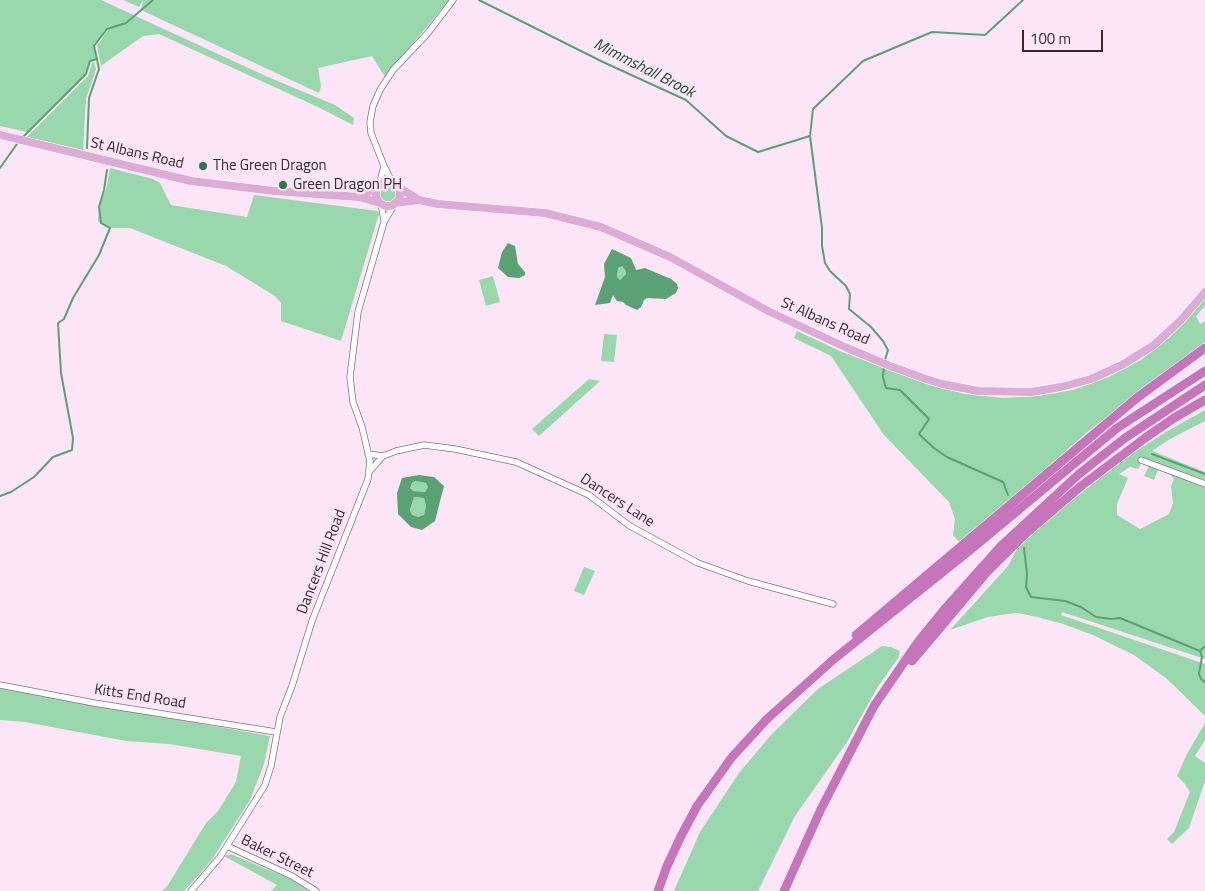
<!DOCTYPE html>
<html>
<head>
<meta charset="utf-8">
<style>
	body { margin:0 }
	#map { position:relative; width:1205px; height:891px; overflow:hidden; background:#fce5f7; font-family:"Titillium Web",sans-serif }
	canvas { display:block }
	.scale { position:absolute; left:1022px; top:30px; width:81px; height:22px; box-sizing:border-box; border:2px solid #352a32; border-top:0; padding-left:6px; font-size:15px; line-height:18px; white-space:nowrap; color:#352a32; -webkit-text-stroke:4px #fce5f7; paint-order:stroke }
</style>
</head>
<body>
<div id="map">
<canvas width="1205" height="891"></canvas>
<div class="scale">100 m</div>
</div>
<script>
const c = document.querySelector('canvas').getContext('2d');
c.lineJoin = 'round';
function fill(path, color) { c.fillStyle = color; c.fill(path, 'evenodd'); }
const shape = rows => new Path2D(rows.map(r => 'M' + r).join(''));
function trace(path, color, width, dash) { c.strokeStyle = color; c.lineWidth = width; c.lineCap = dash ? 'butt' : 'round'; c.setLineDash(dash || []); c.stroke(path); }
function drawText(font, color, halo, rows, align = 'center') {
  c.font = font + ' "Titillium Web",sans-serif'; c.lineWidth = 5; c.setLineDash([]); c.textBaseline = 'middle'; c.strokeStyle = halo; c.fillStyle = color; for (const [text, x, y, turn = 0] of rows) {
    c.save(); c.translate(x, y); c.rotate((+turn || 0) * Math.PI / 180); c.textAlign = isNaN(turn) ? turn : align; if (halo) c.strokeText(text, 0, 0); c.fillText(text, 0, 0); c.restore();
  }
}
fill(shape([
	[0,0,101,0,268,77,335,105,354,118,353,125,320,108,159,34,143,36,101,66,97,46,113,22,94,46,97,59,90,61,86,74,27,132,0,126],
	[123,0,449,0,385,77,372,56,318,68,321,86,319,93,141,10,143,0,139,7],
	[94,62,96,69,86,99,83,150,27,137,88,76,92,63],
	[110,168,153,179,160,183,171,205,247,217,254,195,378,211,379,214,341,341,281,321,281,303,275,296,226,266,130,228,110,228,100,224,98,221,99,207,107,186],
	'379 194a9 9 0 1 1 18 0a9 9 0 1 1-18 0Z',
	[622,266,626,271,627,274,620,280,617,277,618,268],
	[493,276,500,302,486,306,479,280],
	[1205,298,1205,306,1196,316,1200,324,1205,321,1205,342,1086,433,961,544,953,535,955,519,949,502,884,435,831,356,794,338,797,331,842,352,927,384,965,394,1003,398,1039,396,1073,390,1109,377,1141,360,1169,338,1194,312],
	[604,334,617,335,614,362,601,361],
	[589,379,600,381,539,436,532,429],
	[1205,410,1205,421,1170,439,1152,451,1205,472,1205,480,1142,458,1139,469,1130,467,1119,474,1128,478,1117,504,1117,515,1140,529,1169,514,1173,503,1171,486,1174,479,1169,473,1205,488,1205,659,1062,612,1061,615,1205,664,1205,716,1166,678,1134,655,1093,635,1063,624,1037,617,1018,613,1007,614,988,617,950,630,1008,566,1017,549,1054,515,1124,459,1166,432],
	[1149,466,1158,470,1154,480,1144,476],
	[417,481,426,483,428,487,425,492,412,491,410,488,412,483],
	[414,497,424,498,426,506,424,515,418,518,412,516,410,510],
	[584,567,595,571,584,595,574,591],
	[882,646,891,647,900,651,898,658,877,688,847,742,795,816,758,891,674,891,700,832,739,773,772,734,818,689],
	[0,688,270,736,264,764,250,800,211,861,184,891,162,891,168,885,206,823,218,811,236,782,241,756,169,744,126,741,25,722,0,720],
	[1205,723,1205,740,1195,756,1205,763,1205,781,1189,828,1172,844,1167,839,1174,832,1190,792,1185,784,1177,776,1188,752],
	[231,854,290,879,310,891,271,891,277,885,224,856]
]), '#98d8ac');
fill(shape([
	[508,243,515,246,518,264,525,272,525,275,519,278,508,277,498,268,502,252],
	[612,249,631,258,636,270,645,268,671,279,677,284,678,288,676,293,666,299,647,298,644,300,641,307,637,310,626,305,623,302,617,301,613,295,610,303,595,305,605,277,604,264],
	[622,266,626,271,626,274,620,280,617,277,618,268],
	[419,475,434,477,444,486,435,521,422,530,411,527,398,514,397,493,402,478],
	[416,481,426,483,428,487,425,492,413,491,410,488,412,483],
	[414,497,424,498,426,506,424,515,418,517,412,515,410,510]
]), '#5aa273');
trace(shape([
	[479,0,603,62,686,100,726,136,758,152,810,136,822,228,822,246,825,263,830,271,846,286,850,294,849,309,871,327,883,341,888,350,885,360],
	[810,136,813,109,863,61,932,32,985,35,1023,0],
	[22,138,86,74,90,61,97,59,94,46,107,29,126,23,153,0],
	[87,148,89,98,99,69,97,59],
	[0,168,19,141],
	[884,365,883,377,886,388,900,390,929,419,919,434,934,448,947,457,1003,482,1008,495],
	[1152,454,1205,474],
	[0,496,11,492,34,477,53,457,72,450,73,438,61,373,58,323,64,319,73,298,99,255,110,228,101,223,99,207,104,190,107,170],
	[1024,548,1027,574,1026,587,1031,597,1065,601,1081,607,1096,617,1111,619,1120,618,1200,651,1202,657,1199,674,1201,679,1205,682],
	[1200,651,1205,646]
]), '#5aa273', 2);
const minor = shape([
	[393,184,384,166,371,133,370,122,373,106,380,90,393,70,427,34,453,0],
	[379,186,384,166],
	[381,204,384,220],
	[368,454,383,456],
	[1141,460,1205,484],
	[369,472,383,456,396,451,424,445,455,449,516,462,589,495,630,526,698,563,748,581,833,604],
	[0,685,94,703,276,732],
	[227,846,292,876,316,891],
	[191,891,220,857,265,785,271,766,280,717,292,686,312,621,368,479,370,461,362,427,353,402,350,377,358,312,384,222,395,203]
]);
const major = shape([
	[0,135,191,181,274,191,359,197,380,203],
	'376 194a12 12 0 1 1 24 0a12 12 0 1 1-24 0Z',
	[395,185,419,200],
	[359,197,378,187],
	[395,203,419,200,438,204,545,213,601,227,670,257,770,312,845,347,890,366,926,379,942,384,978,391,1031,392,1061,387,1091,379,1122,365,1154,345,1181,320,1205,292]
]);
const highway = shape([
	[856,635,1138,397,1205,348],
	[912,661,986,573,1025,534,1081,486,1145,438,1174,418,1205,400],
	[658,891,667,866,682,834,697,806,732,757,767,719,834,659,969,551,1117,428,1205,371],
	[784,891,821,809,874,706,918,642,943,611,1001,546,1079,474,1125,438,1205,385]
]);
trace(minor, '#897084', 7);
trace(major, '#fff', 9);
trace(highway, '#fff', 10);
trace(minor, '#fff', 5.5);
trace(major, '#ddacd6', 8);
trace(highway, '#c775ba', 9);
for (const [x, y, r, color] of [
	[203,166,5,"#2a7a4b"],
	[283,185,5,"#2a7a4b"]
]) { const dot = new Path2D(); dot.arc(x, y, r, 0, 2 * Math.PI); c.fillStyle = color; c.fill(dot); trace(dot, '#fce5f7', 2); }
drawText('15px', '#352a32', '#fce5f7', [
	["St Albans Road",137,154,13],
	["St Albans Road",825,322,24],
	["Dancers Lane",617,501,33],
	["Dancers Hill Road",322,562,-69],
	["Kitts End Road",140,697,9],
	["Baker Street",277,857,26]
]);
drawText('15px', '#352a32', '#fce5f7', [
	["The Green Dragon",213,166],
	["Green Dragon PH",293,185]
], 'left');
drawText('italic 16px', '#195030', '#fce5f7', [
	["Mimmshall Brook",644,69,27]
]);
</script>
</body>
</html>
